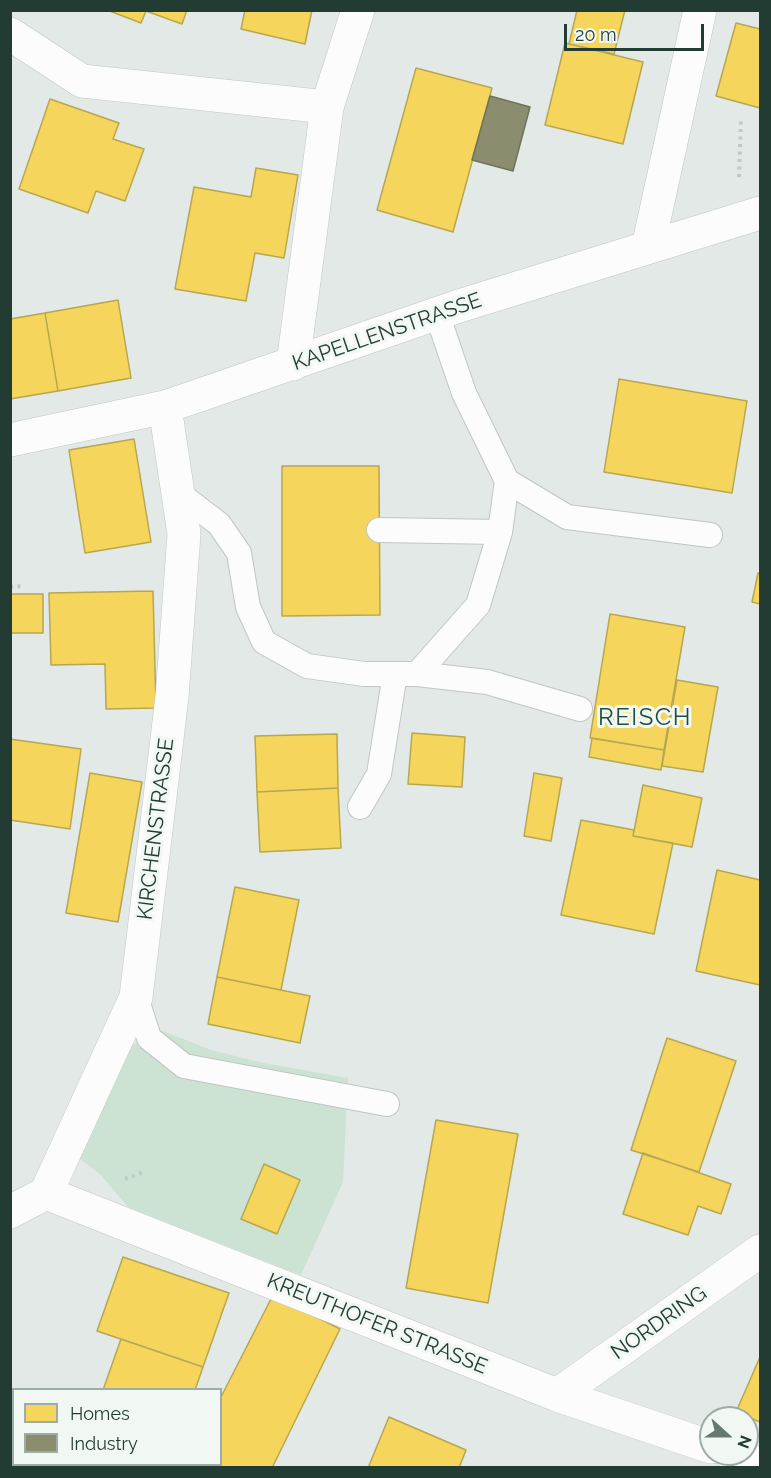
<!DOCTYPE html>
<html>
<head>
<meta charset="utf-8">
<style>
	body { margin:0 }
	#map { position:relative; width:771px; height:1478px; overflow:hidden; background:#e3e9e6; font-family:Raleway,sans-serif }
	canvas { display:block }
	.frame { position:absolute; inset:0; border:12px solid #223b33; pointer-events:none }
	.legend { position:absolute; left:12px; top:1388px; width:210px; height:78px; box-sizing:border-box; background:#f1f8f4; border:2px solid #9eaca7; margin:0; padding:8px 10px; list-style:none; font-size:18px; color:#223b33 }
	.legend li { display:flex; align-items:center; gap:12px; height:30px }
	.legend b { width:30px; border:2px solid #9eaca7 }
	.north { position:absolute; left:699px; top:1406px; width:60px; height:60px; box-sizing:border-box; background:#f1f8f4; border:2px solid #9eaca7; border-radius:50%; rotate:111deg; font-size:16px; font-weight:700; line-height:24px; text-align:center; color:#223b33 }
	.north::after { content:''; display:block; margin:auto; width:21px; height:27px; background:#667872; clip-path:polygon(50% 0,100% 100%,50% 72%,0 100%) }
	.scale { position:absolute; left:564px; top:24px; width:140px; height:27px; box-sizing:border-box; border:3px solid #223b33; border-top:0; padding-left:8px; font-size:18px; line-height:21px; white-space:nowrap; color:#223b33; -webkit-text-stroke:4px #f1f8f4; paint-order:stroke }
</style>
</head>
<body>
<div id="map">
<canvas width="771" height="1478"></canvas>
<div class="frame"></div>
<ul class="legend">
<li><b style="height:16px;background:#f6d55c"></b>Homes</li>
<li><b style="height:16px;background:#8c8c6e"></b>Industry</li>
</ul>
<div class="north">N</div>
<div class="scale">20 m</div>
</div>
<script>
const c = document.querySelector('canvas').getContext('2d');
c.lineJoin = 'round';
function fill(path, color) { c.fillStyle = color; c.fill(path, 'evenodd'); }
const shape = rows => new Path2D(rows.map(r => 'M' + r).join(''));
function trace(path, color, width, dash) { c.strokeStyle = color; c.lineWidth = width; c.lineCap = dash ? 'butt' : 'round'; c.setLineDash(dash || []); c.stroke(path); }
function drawText(font, color, halo, rows, align = 'center') {
  c.font = font + ' Raleway,sans-serif'; c.lineWidth = 6; c.setLineDash([]); c.textBaseline = 'middle'; c.strokeStyle = halo; c.fillStyle = color; for (const [text, x, y, turn = 0] of rows) {
    c.save(); c.translate(x, y); c.rotate((+turn || 0) * Math.PI / 180); c.textAlign = isNaN(turn) ? turn : align; if (halo) c.strokeText(text, 0, 0); c.fillText(text, 0, 0); c.restore();
  }
}
fill(shape([
	[163,1031,211,1050,263,1063,348,1078,343,1182,301,1275,128,1207,100,1174,76,1156,130,1046]
]), '#cce2d2');
const homes = shape([
	[107,10,187,10,182,24,146,11,141,23,107,10],
	[245,10,312,10,305,44,241,29,245,10],
	[577,10,625,10,614,54,569,44,577,10],
	[736,23,760,29,760,108,716,96,736,23],
	[565,43,643,62,623,144,545,125,565,43],
	[416,68,492,88,453,232,377,210,416,68],
	[50,99,119,123,113,139,144,149,125,201,96,191,88,213,19,189,50,99],
	[256,168,298,175,284,258,255,253,246,301,175,289,194,187,251,197,256,168],
	[118,300,131,378,58,391,45,313,118,300],
	[45,313,58,391,10,399,10,319,45,313],
	[619,379,747,401,732,493,604,472,619,379],
	[134,439,151,542,85,553,69,450,134,439],
	[282,466,379,466,380,615,282,616,282,466],
	[758,573,760,573,760,604,752,602,758,573],
	[153,591,156,708,106,709,105,664,51,665,49,593,153,591],
	[10,594,43,594,43,633,10,633,10,594],
	[610,614,685,627,664,750,590,738,610,614],
	[677,680,718,687,703,772,662,766,677,680],
	[412,733,465,737,462,787,408,784,412,733],
	[337,734,338,788,257,792,255,736,337,734],
	[592,738,664,750,661,770,589,757,592,738],
	[10,739,81,749,70,829,10,820,10,739],
	[90,773,142,782,118,922,66,913,90,773],
	[534,773,562,778,551,841,524,836,534,773],
	[643,785,702,798,692,847,633,836,643,785],
	[338,788,341,848,260,852,257,792,338,788],
	[581,820,634,830,633,836,673,843,654,934,561,915,581,820],
	[717,870,760,880,760,985,696,971,717,870],
	[235,887,299,900,281,990,217,977,235,887],
	[217,977,310,996,300,1043,208,1024,217,977],
	[667,1038,736,1061,699,1172,631,1150,667,1038],
	[436,1120,518,1134,488,1303,406,1288,436,1120],
	[643,1153,731,1184,721,1214,698,1206,688,1235,623,1214,643,1153],
	[264,1164,300,1180,277,1234,241,1219,264,1164],
	[123,1257,229,1293,203,1367,97,1331,123,1257],
	[273,1295,340,1329,272,1468,207,1468,201,1464,220,1464,220,1399,273,1295],
	[121,1339,203,1367,195,1390,103,1390,121,1339],
	[760,1357,760,1422,736,1412,760,1357],
	[13,1417,14,1464,81,1464,80,1468,10,1468,10,1425,13,1417],
	[389,1417,466,1450,459,1468,368,1468,389,1417]
]);
fill(homes, '#f6d55c');
trace(homes, '#b6a750', 1.5);
const industry = shape([
	[490,96,530,107,513,171,472,160,490,96]
]);
fill(industry, '#8c8c6e');
trace(industry, '#6c745c', 1.5);
const service = shape([
	[437,314,464,393,507,481,567,517,710,535],
	[177,492,219,524,239,553,248,607,264,642,307,666,364,674,417,674,487,682,580,709],
	[379,530,500,532],
	[417,674,478,605,500,532,507,481],
	[360,807,379,774,395,674],
	[136,997,149,1038,184,1066,387,1104]
]);
const minor = shape([
	[10,34,82,81,327,107],
	[648,247,700,10],
	[293,364,327,107,358,10],
	[10,440,165,407,459,306,760,213],
	[46,1193,557,1395,711,1447],
	[10,1212,46,1193,136,997,172,697,184,534,165,407],
	[557,1395,760,1251],
	[731,1454,760,1464]
]);
trace(service, '#c0c6c3', 26);
trace(minor, '#c0c6c3', 34);
trace(shape([
	[739,177,741,120],
	[10,587,25,586],
	[125,1179,146,1171]
]), '#c0c9c5', 4, [3, 4.5]);
trace(service, '#fbfcfb', 24);
trace(minor, '#fbfcfb', 33);
drawText('21px', '#223b33', '#f1f8f4', [
	["KAPELLENSTRASSE",387,332,-19],
	["KIRCHENSTRASSE",156,829,-83],
	["NORDRING",659,1323,-35],
	["KREUTHOFER STRASSE",377,1324,22]
]);
c.letterSpacing = '1.5px';
drawText('24px', '#1e4c3f', '#f1f8f4', [
	["REISCH",645,718]
]);
c.letterSpacing = '0px';
</script>
</body>
</html>
